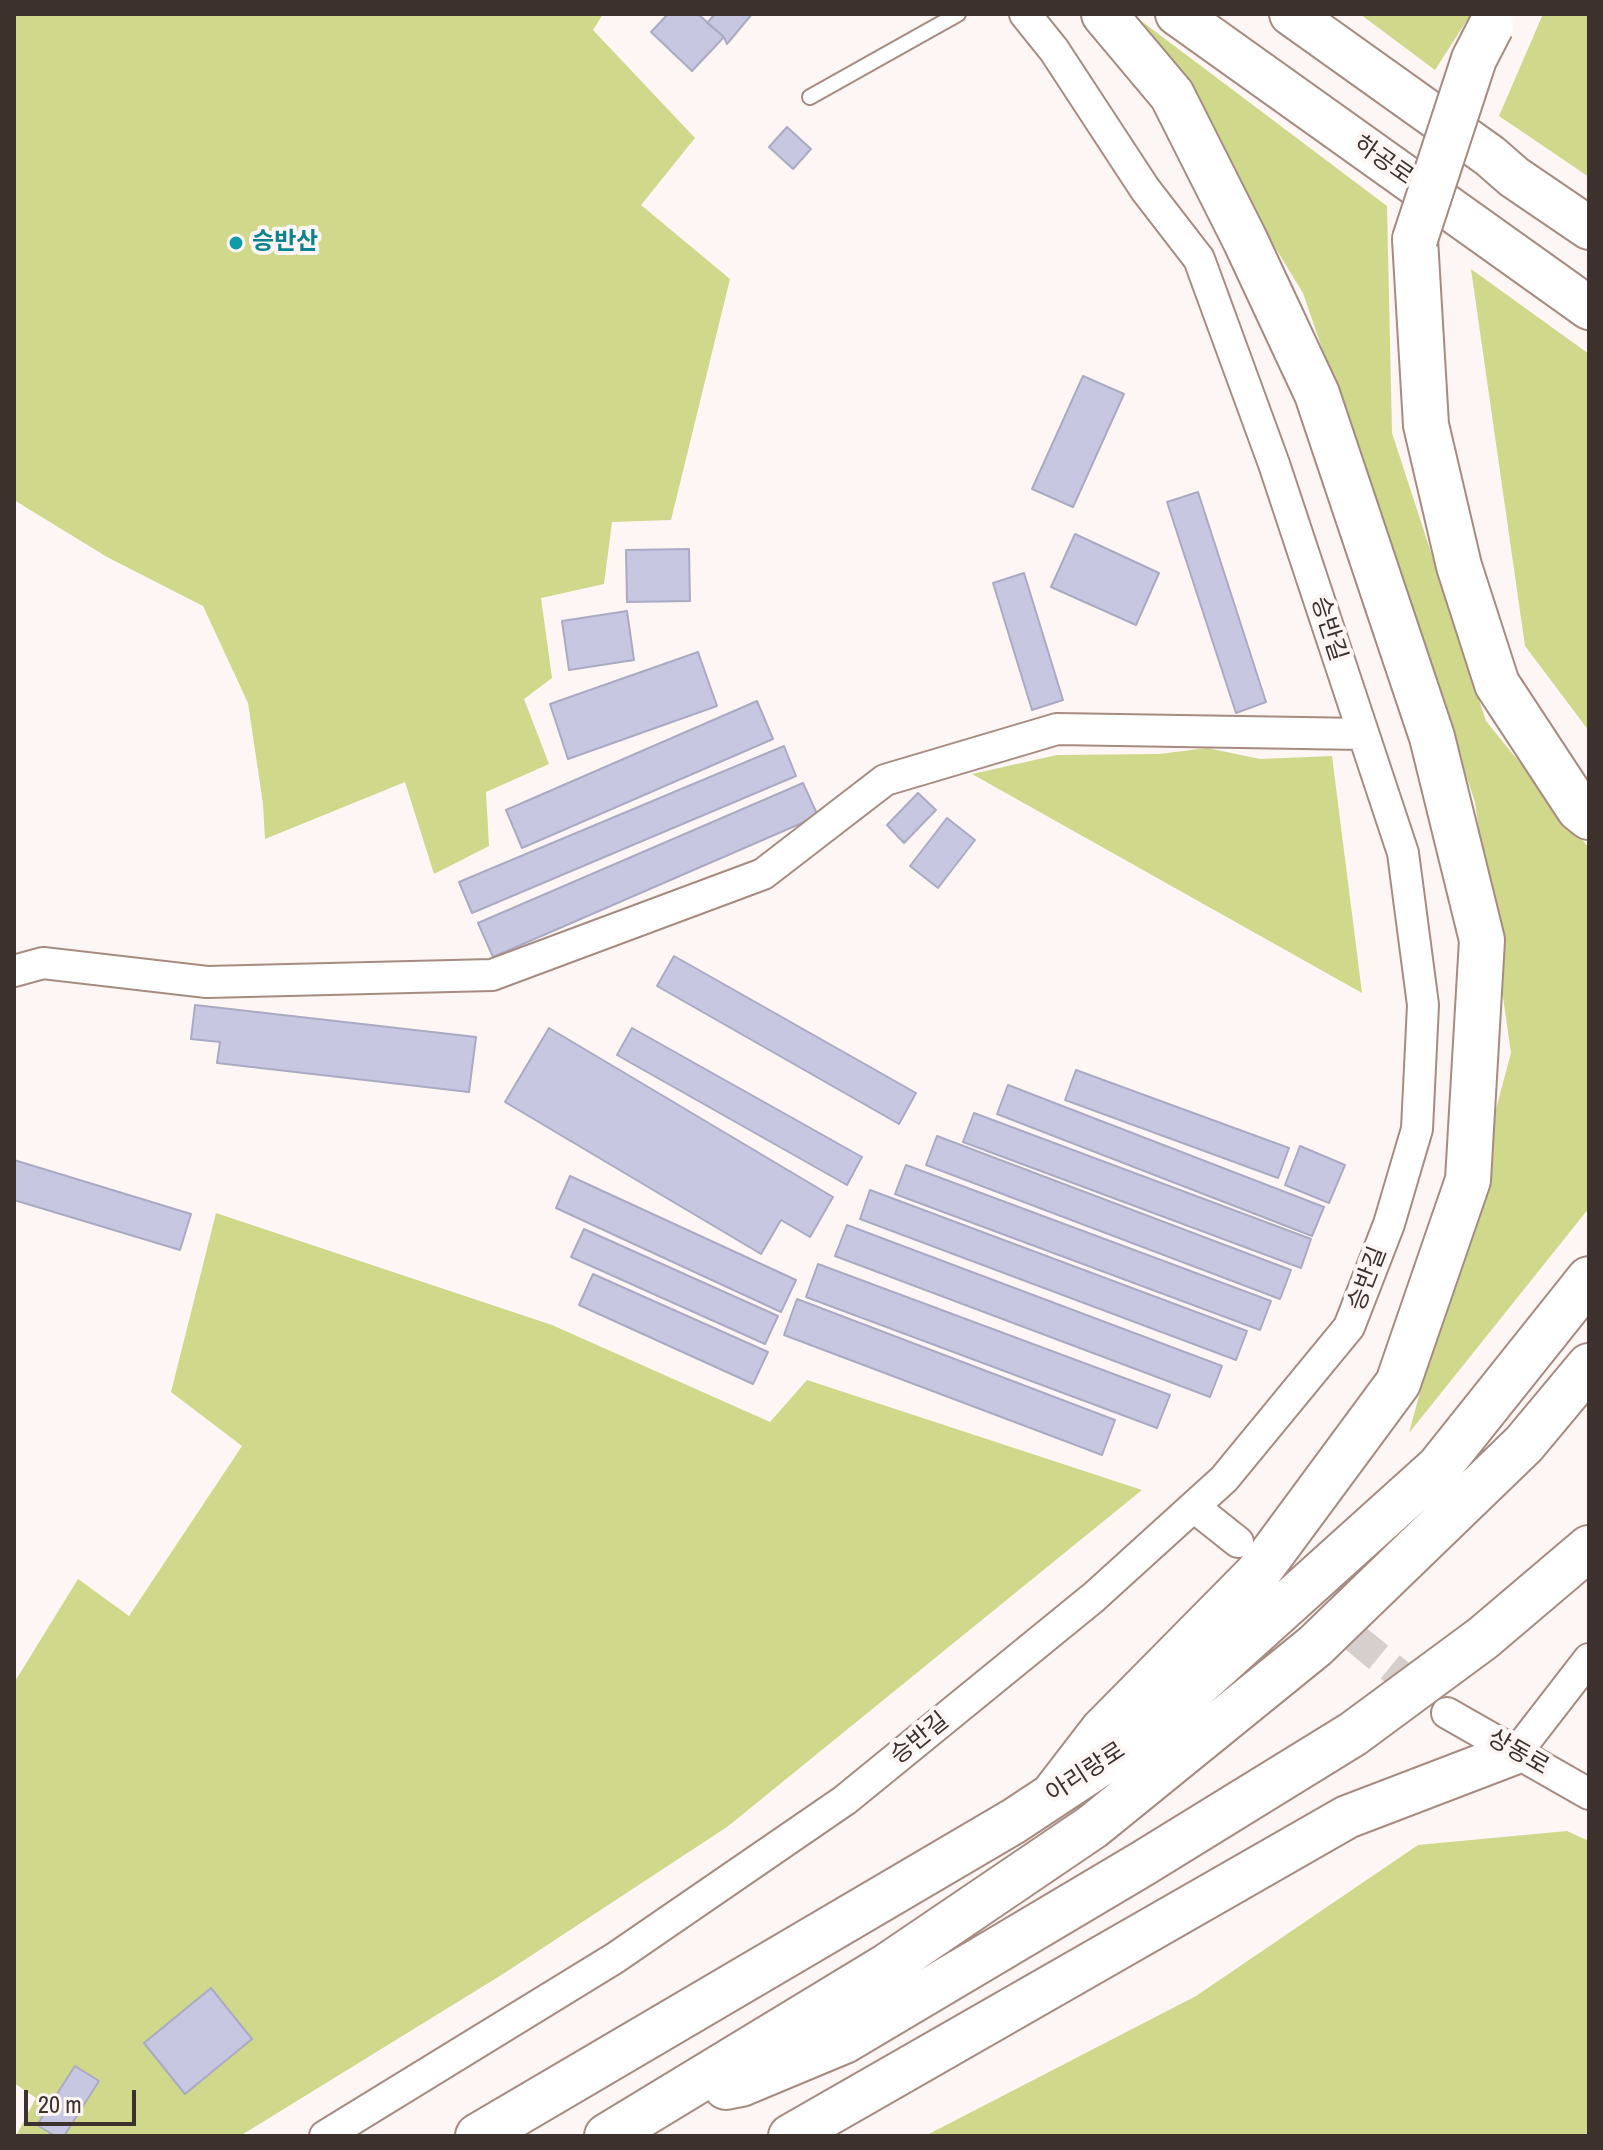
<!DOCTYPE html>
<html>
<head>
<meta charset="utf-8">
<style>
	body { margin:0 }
	#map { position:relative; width:1603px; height:2150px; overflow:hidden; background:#fdf6f4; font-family:"Archivo Narrow",sans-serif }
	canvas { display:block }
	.frame { position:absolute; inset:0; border:16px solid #3c312c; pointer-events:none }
	.scale { position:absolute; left:24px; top:2090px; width:112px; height:36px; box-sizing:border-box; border:4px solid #3c312c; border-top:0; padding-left:10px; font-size:24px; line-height:28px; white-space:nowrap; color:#3c312c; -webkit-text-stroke:6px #fdf6f4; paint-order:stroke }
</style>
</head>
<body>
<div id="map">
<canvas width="1603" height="2150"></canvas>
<div class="frame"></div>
<div class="scale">20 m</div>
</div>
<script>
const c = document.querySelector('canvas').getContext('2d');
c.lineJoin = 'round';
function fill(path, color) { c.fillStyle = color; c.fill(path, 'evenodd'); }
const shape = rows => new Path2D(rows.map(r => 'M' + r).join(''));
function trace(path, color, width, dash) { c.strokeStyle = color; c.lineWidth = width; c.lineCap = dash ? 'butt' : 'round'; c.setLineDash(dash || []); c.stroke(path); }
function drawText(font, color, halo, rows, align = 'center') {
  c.font = font + ' "Archivo Narrow","Noto Sans KR",sans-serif'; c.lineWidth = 8; c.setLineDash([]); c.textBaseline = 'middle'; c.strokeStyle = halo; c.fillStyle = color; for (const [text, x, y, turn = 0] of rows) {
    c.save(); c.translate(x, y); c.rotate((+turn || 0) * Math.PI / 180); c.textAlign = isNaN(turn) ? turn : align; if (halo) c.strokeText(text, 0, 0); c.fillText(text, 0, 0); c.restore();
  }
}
fill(shape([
	[14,14,603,14,593,30,695,138,641,205,730,279,671,520,612,522,604,584,541,598,552,678,524,699,549,764,486,792,489,846,434,874,405,782,265,839,263,804,248,703,203,606,107,557,14,500],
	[1132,14,1387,206,1392,433,1486,721,1589,848,1589,1208,1409,1433,1511,1053,1475,802,1391,549,1303,293],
	[1360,14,1471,14,1435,70],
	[1543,14,1589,14,1589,177,1499,116],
	[1471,269,1589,354,1589,731,1525,646],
	[1207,748,1260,759,1332,756,1362,993,972,774,1057,755,1159,754],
	[216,1213,552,1325,770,1422,807,1380,1142,1490,727,1827,503,1974,240,2136,16,2136,36,2098,14,2083,14,1683,78,1579,129,1616,242,1446,171,1392],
	[1567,1831,1589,1841,1589,2136,925,2136,1196,1996,1418,1845]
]), '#cfd88b');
const building = shape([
	[668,14,698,14,724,37,692,71,651,32,668,14],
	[715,14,752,14,727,44,724,37,707,23,715,14],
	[787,127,811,149,793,169,769,147,787,127],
	[1083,376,1124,394,1073,507,1032,489,1083,376],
	[1198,492,1266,702,1236,713,1167,502,1198,492],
	[1075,534,1159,573,1136,625,1051,587,1075,534],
	[689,549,690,601,627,602,626,550,689,549],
	[1024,573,1063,700,1032,710,993,583,1024,573],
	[627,611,634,660,569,670,562,621,627,611],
	[698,652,717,706,568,759,550,704,698,652],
	[757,701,773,739,522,848,506,810,757,701],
	[784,746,796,776,472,913,459,882,784,746],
	[803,783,818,816,493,957,478,923,803,783],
	[918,793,936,810,904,843,887,825,918,793],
	[947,818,975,840,938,888,910,866,947,818],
	[674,956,916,1093,899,1124,657,986,674,956],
	[195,1005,476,1037,469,1092,217,1063,220,1042,191,1039,195,1005],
	[549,1028,833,1197,810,1237,781,1220,761,1254,505,1102,549,1028],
	[632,1028,862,1157,847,1185,617,1055,632,1028],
	[1076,1070,1289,1148,1278,1178,1065,1100,1076,1070],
	[1008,1085,1324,1207,1312,1236,997,1114,1008,1085],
	[974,1113,1311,1239,1301,1268,963,1142,974,1113],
	[937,1136,1291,1270,1280,1299,926,1165,937,1136],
	[1300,1146,1345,1165,1329,1203,1285,1185,1300,1146],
	[14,1160,191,1214,180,1250,14,1200,14,1160],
	[906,1165,1271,1301,1260,1330,895,1194,906,1165],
	[570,1176,796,1280,781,1312,556,1208,570,1176],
	[870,1190,1247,1331,1236,1360,860,1219,870,1190],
	[847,1225,1222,1366,1210,1397,835,1256,847,1225],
	[584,1229,778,1316,765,1344,571,1257,584,1229],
	[818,1264,1170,1395,1157,1428,806,1297,818,1264],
	[593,1274,768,1352,753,1384,579,1305,593,1274],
	[797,1299,1115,1420,1102,1455,784,1335,797,1299],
	[211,1988,252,2039,185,2094,144,2043,211,1988],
	[75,2066,99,2081,64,2136,55,2136,37,2125,75,2066]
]);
fill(building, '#c8c7e2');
trace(building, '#abaac3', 2);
trace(shape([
	[1286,1581,1428,1698]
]), '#d6cfcc', 30, [30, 15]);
const lane = shape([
	[810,97,958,14]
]);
const street = shape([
	[14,971,43,963,207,982,492,975,763,874,885,780,1057,729,1363,734],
	[1194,1507,1238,1542],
	[1447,1713,1589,1794],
	[1517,1752,1589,1659],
	[325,2136,615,1958,845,1800,1094,1597,1224,1479,1349,1327,1389,1224,1417,1129,1423,1005,1403,853,1274,464,1199,259,1145,189,1054,50,1025,14]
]);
const secondary = shape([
	[1177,14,1589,308],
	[1291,14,1490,156,1514,177,1589,228],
	[790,2136,1347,1817,1517,1752]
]);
const highway = shape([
	[1415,239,1426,425,1459,566,1497,684,1579,809,1589,817],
	[1053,1795,1103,1730,1257,1574,1398,1383,1468,1180,1482,940,1432,737,1317,394,1245,240,1172,95,1104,14],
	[726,2087,741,2084,844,2041,1142,1864,1353,1734,1483,1638,1589,1548],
	[478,2136,1014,1821,1135,1741,1439,1467,1589,1279],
	[607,2136,887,1966,1092,1827,1315,1646,1524,1444,1589,1366]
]);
trace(lane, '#a78b81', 18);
trace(street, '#a78b81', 34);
trace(secondary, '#a78b81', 46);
trace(highway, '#a78b81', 48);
trace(lane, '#fff', 14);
trace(street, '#fff', 30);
trace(secondary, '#fff', 42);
trace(highway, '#fff', 44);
const highwayBridge = shape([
	[1415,239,1474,59,1491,26]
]);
trace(highwayBridge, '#a78b81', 48, []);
trace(highwayBridge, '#fff', 44);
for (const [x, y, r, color] of [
	[236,243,8,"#0f9aa8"]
]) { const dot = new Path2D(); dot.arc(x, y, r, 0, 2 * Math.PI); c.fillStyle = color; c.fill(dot); trace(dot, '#fdf6f4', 3); }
drawText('24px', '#3c312c', '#fdf6f4', [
	["하공로",1383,161,35],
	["승반길",1328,629,72],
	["승반길",1368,1279,-69],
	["승반길",920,1739,-39],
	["상동로",1518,1753,30],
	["아리랑로",1086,1773,-33]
]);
drawText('bold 24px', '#0d838f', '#fdf6f4', [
	["승반산",252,243]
], 'left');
</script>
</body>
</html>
